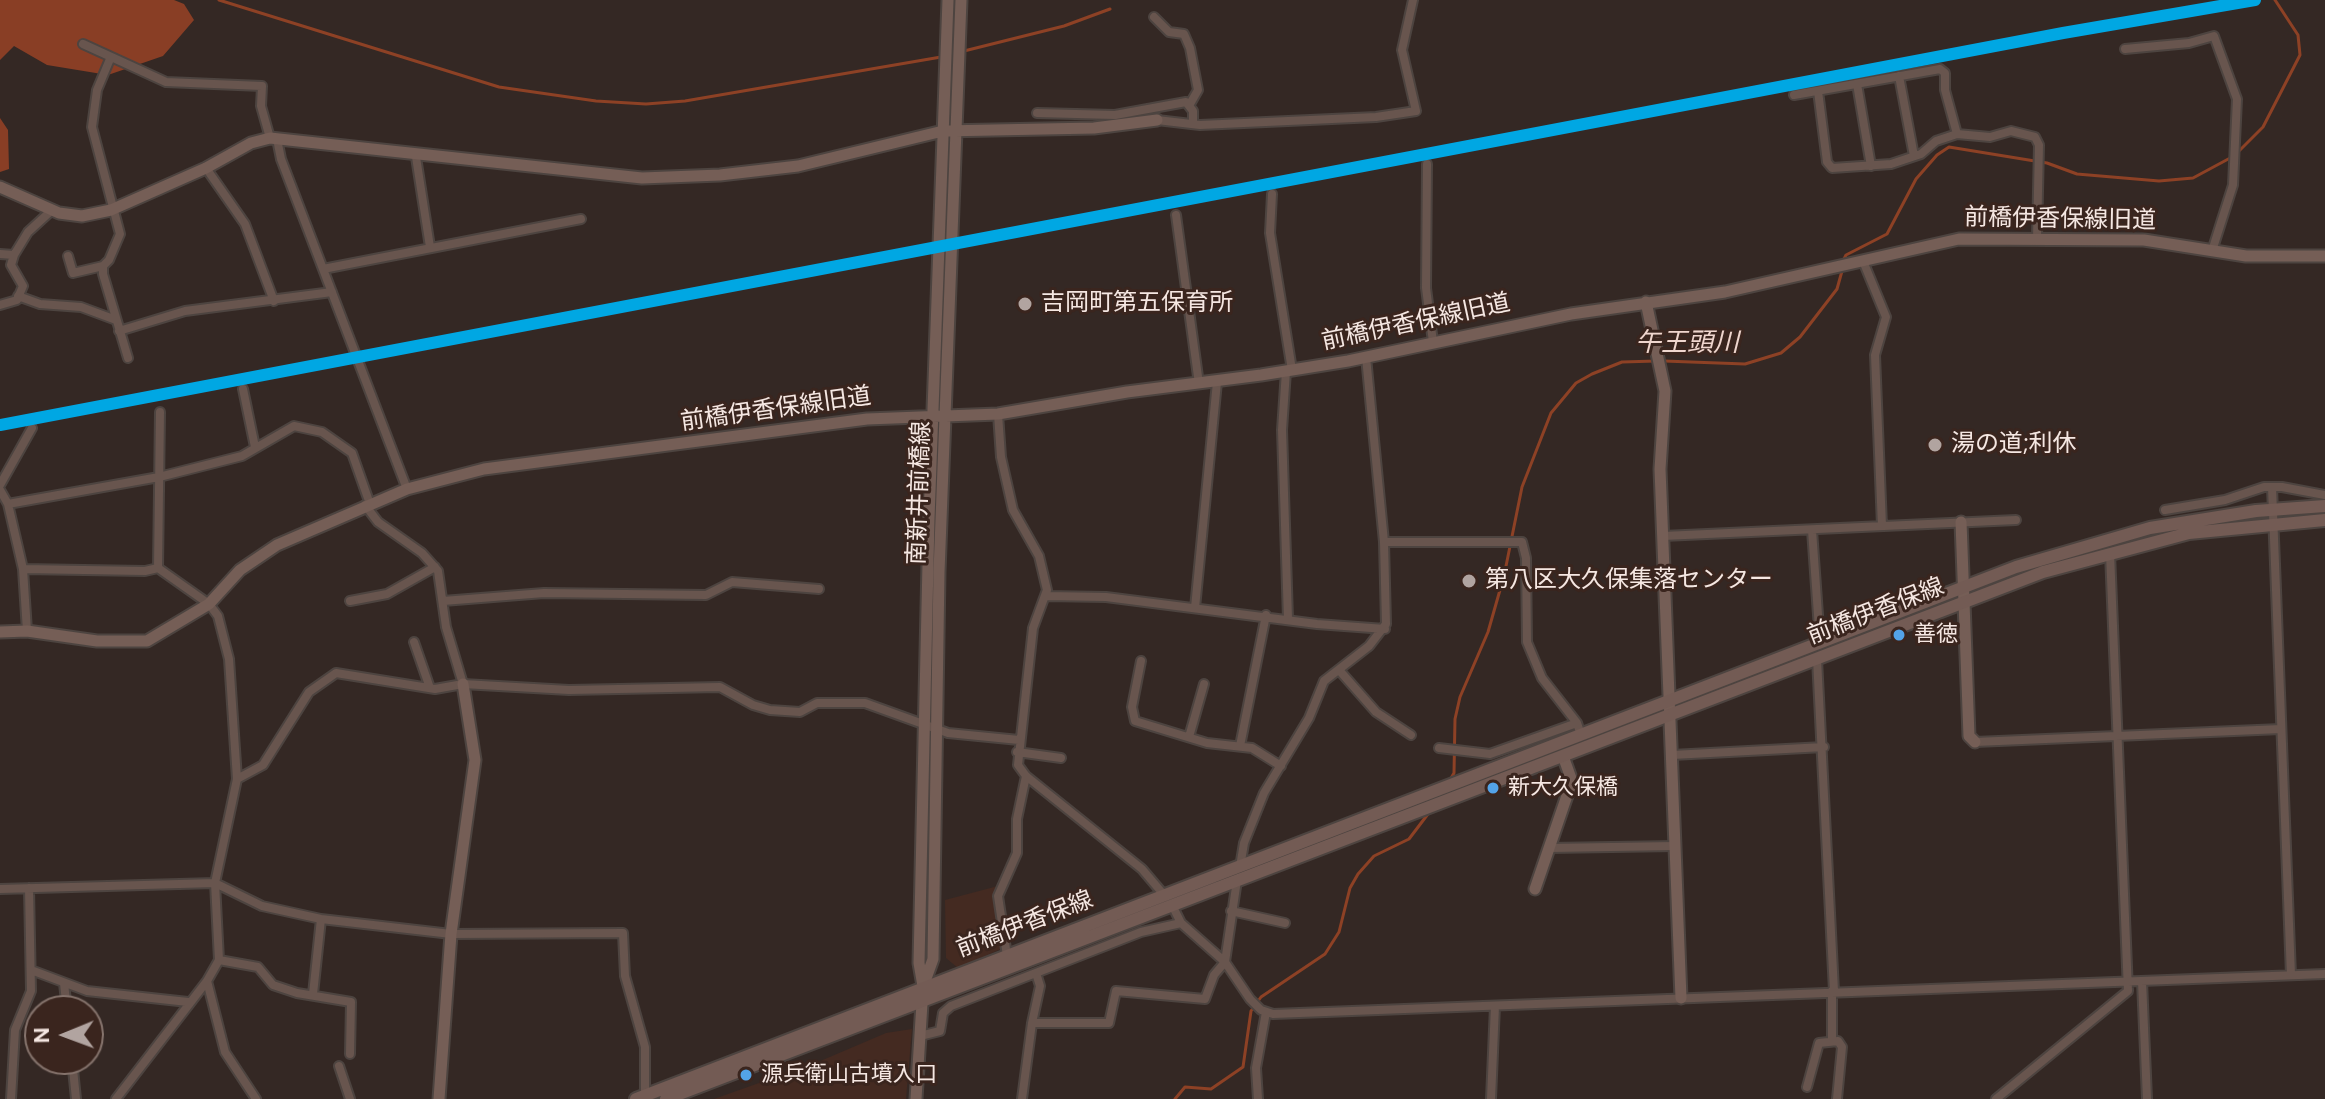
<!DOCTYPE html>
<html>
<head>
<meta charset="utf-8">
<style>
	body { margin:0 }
	#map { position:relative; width:2325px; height:1099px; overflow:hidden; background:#342824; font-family:"DM Sans",sans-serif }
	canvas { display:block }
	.north { position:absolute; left:24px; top:995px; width:80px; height:80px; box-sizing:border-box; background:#3a251e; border:2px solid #85736c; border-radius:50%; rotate:269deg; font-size:22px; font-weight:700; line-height:32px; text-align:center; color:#f5e7e2 }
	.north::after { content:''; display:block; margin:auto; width:28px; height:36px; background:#b1a4a0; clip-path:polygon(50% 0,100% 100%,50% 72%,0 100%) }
</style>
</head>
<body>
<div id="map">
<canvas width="2325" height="1099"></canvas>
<div class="north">N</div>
</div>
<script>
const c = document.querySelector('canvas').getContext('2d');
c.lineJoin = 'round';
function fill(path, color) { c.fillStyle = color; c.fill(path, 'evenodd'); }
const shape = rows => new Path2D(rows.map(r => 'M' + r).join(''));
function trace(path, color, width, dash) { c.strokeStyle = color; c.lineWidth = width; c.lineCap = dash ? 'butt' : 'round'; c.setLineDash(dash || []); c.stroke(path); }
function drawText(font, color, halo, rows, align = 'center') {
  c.font = font + ' "DM Sans","Noto Sans JP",sans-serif'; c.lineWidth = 6; c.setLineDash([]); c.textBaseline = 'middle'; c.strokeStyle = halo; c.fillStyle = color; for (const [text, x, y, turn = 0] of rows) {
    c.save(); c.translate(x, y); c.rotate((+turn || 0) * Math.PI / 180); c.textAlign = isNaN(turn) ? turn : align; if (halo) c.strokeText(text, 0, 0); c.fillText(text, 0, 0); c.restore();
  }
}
fill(shape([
	[998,886,995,899,1003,948,958,968,946,958,945,900],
	[912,1029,906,1099,714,1099,818,1062,886,1033]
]), '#442a21');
fill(shape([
	[0,0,174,0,184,4,194,20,163,56,108,75,47,65,14,46,0,60],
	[0,118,8,130,9,169,0,172]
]), '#893e25');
trace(shape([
	[219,0,499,87,596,101,646,104,685,101,941,57],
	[964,51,1064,26,1110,9],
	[2238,152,2263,127,2300,55,2298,35,2275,0],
	[1842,263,1846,255,1887,234,1916,179,1937,155,1949,147,2047,163,2077,174,2159,181,2193,178,2232,157],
	[1664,361,1745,364,1781,353,1800,337,1837,289,1842,271],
	[1450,780,1454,773,1455,719,1460,697,1488,632,1504,576,1522,487,1551,413,1576,383,1592,374,1622,362,1656,361],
	[1175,1099,1185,1087,1211,1089,1243,1067,1251,1011,1261,997,1325,954,1339,932,1350,888,1358,874,1374,856,1409,839,1431,810]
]), '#8d4125', 3);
const street = shape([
	[1154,17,1169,32,1184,34,1190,48,1198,90,1190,104],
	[83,44,166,82,262,86,261,106,270,138],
	[2125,49,2189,43,2214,36,2237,99,2233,185,2212,251],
	[110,59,97,90,92,127,120,234,109,260,103,266,103,274,128,358],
	[1899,76,1914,156],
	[1857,84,1871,166],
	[1818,91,1827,162,1832,168,1891,164,1921,154,1936,141,1957,134,1990,137,2011,131,2035,137,2039,145,2037,238],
	[1794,95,1940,69,1945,73,1945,90,1957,134],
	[1037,113,1115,115,1186,102,1193,111,1193,124],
	[1157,120,1200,125,1376,117,1416,111,1402,50,1413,0],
	[277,139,281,159,407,489],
	[416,157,430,247],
	[1427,164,1426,288,1433,342],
	[206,168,245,224,274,301],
	[1272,194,1270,233,1292,370],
	[1176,215,1199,384],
	[0,254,14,255],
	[68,256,73,273,103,266],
	[1863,261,1886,317,1875,355,1882,526],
	[323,269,581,219],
	[18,296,40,304,81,307,116,320],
	[0,305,17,300,23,286,11,265,14,255,28,232,52,210],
	[119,331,185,311,332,292],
	[1286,371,1282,430,1288,619],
	[243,389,255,447],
	[160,412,158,568,209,604,218,616,229,659,237,779,215,883,219,960,207,981,225,1052,256,1099],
	[998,414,1001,457,1013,510,1039,556,1047,590,1033,628,1018,765,1026,776,1142,869,1164,895],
	[0,485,32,428],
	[2272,487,2291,975],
	[0,490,8,504,23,569,27,631],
	[8,504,159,477,242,456,294,426,322,432,352,453,370,504],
	[365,505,378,522,422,553,438,571,446,627,463,684],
	[2165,510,2225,500,2264,487,2282,487,2325,495],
	[1812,530,1820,643],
	[1663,536,2016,520],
	[1384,542,1522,542,1526,558,1527,642,1542,678,1577,723,1581,735],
	[23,569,145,571,158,568],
	[1046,596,1106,597,1317,624,1385,629],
	[350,601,387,594,435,567],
	[443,601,544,593,706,595,732,582,819,589],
	[1195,608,1217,382],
	[414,642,430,688],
	[1817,659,1834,991],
	[1141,661,1132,707,1135,721,1207,743,1252,748,1281,766],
	[1339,670,1376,712,1411,735],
	[1189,737,1204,684],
	[1975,742,2281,729],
	[1240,746,1266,615],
	[1439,748,1490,754,1577,723],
	[1017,752,1061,758],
	[1672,755,1824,747],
	[237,779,263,765,309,692,336,673,435,689,463,684,569,690,720,687,753,705,770,710,800,712,817,703,865,703,948,733,1019,740],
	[1549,848,1675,846],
	[1240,867,1244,843,1264,793,1309,718,1324,681,1369,646,1386,624,1384,542,1366,357],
	[0,889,215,883,262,906,321,919,451,934,623,933,625,976,645,1047,645,1096],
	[1173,907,1181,923,1225,962,1250,999,1261,1010,1273,1014,2325,974],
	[1231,911,1285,923],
	[1007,956,998,896,1017,853,1017,819,1026,776],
	[219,960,258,967,273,985,297,993,351,1002,350,1054],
	[31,970,87,991,188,1002],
	[1036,973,1040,986,1032,1023,1109,1023,1116,991,1205,999,1214,975,1225,962,1237,880],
	[2142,981,2147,1099],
	[64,983,67,1011],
	[313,994,321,919],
	[920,1036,940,1031,943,1013,951,1006,1141,932,1181,923],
	[1832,1040,1832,991],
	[72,1059,76,1099],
	[339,1066,350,1099],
	[1807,1087,1819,1043,1838,1041,1842,1047,1837,1099],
	[11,1099,15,1030,31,991,29,888],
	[116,1099,207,981],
	[1022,1099,1032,1023],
	[1258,1099,1256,1068,1266,1012],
	[1491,1099,1495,1006],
	[1996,1099,2128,991,2110,553]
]);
const secondary = shape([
	[0,187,59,213,82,216,111,210,206,168,251,143,270,138,642,178,720,175,798,166,943,131,1094,128,1157,120],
	[1646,302,1665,391,1660,469,1681,998],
	[1961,522,1969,736,1975,742],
	[0,632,27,631,97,641,147,641,209,604,240,570,277,545,407,489,484,469,867,419,998,414,1127,392,1261,375,1348,361,1571,314,1725,292,1959,239,2144,240,2246,256,2325,256],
	[1535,889,1572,781,1563,756],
	[923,986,919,963,929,519,948,0],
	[439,1099,451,934,475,760,463,684],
	[916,1099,923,987,933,959,939,572,961,0]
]);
const primary = shape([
	[636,1099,2016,567,2150,528,2256,511,2325,506],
	[666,1099,2043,572,2189,533,2325,520]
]);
trace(street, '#4d4440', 12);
trace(secondary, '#4d4440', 15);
trace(primary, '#4d4440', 16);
trace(street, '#68554e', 8);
trace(secondary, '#755e56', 11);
trace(primary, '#735b54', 12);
trace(shape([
	[0,425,2063,33,2255,0]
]), '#00a7e3', 12);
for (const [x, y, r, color] of [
	[1025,304,8,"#b1a4a0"],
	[1935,445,8,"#b1a4a0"],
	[1469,581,8,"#b1a4a0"],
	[1899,635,7,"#53a3e8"],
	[1493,788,7,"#53a3e8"],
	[746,1075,7,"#53a3e8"]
]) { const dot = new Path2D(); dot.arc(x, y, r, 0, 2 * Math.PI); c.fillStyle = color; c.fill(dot); trace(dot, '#3a251e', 3); }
drawText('22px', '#f5e7e2', '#3a251e', [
	["善徳",1914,635],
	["新大久保橋",1508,788],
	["源兵衛山古墳入口",761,1075]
], 'left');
drawText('24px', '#f5e7e2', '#3a251e', [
	["前橋伊香保線旧道",2060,220,1],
	["前橋伊香保線旧道",1416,323,-12],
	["前橋伊香保線旧道",776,410,-8],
	["南新井前橋線",920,493,-88],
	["前橋伊香保線",1876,612,-21],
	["前橋伊香保線",1025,925,-21]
]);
drawText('24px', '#f5e7e2', '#3a251e', [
	["吉岡町第五保育所",1041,304],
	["湯の道;利休",1951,445],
	["第八区大久保集落センター",1485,581]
], 'left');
drawText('italic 26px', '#efd6ce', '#3a251e', [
	["午王頭川",1687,344]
]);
</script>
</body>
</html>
